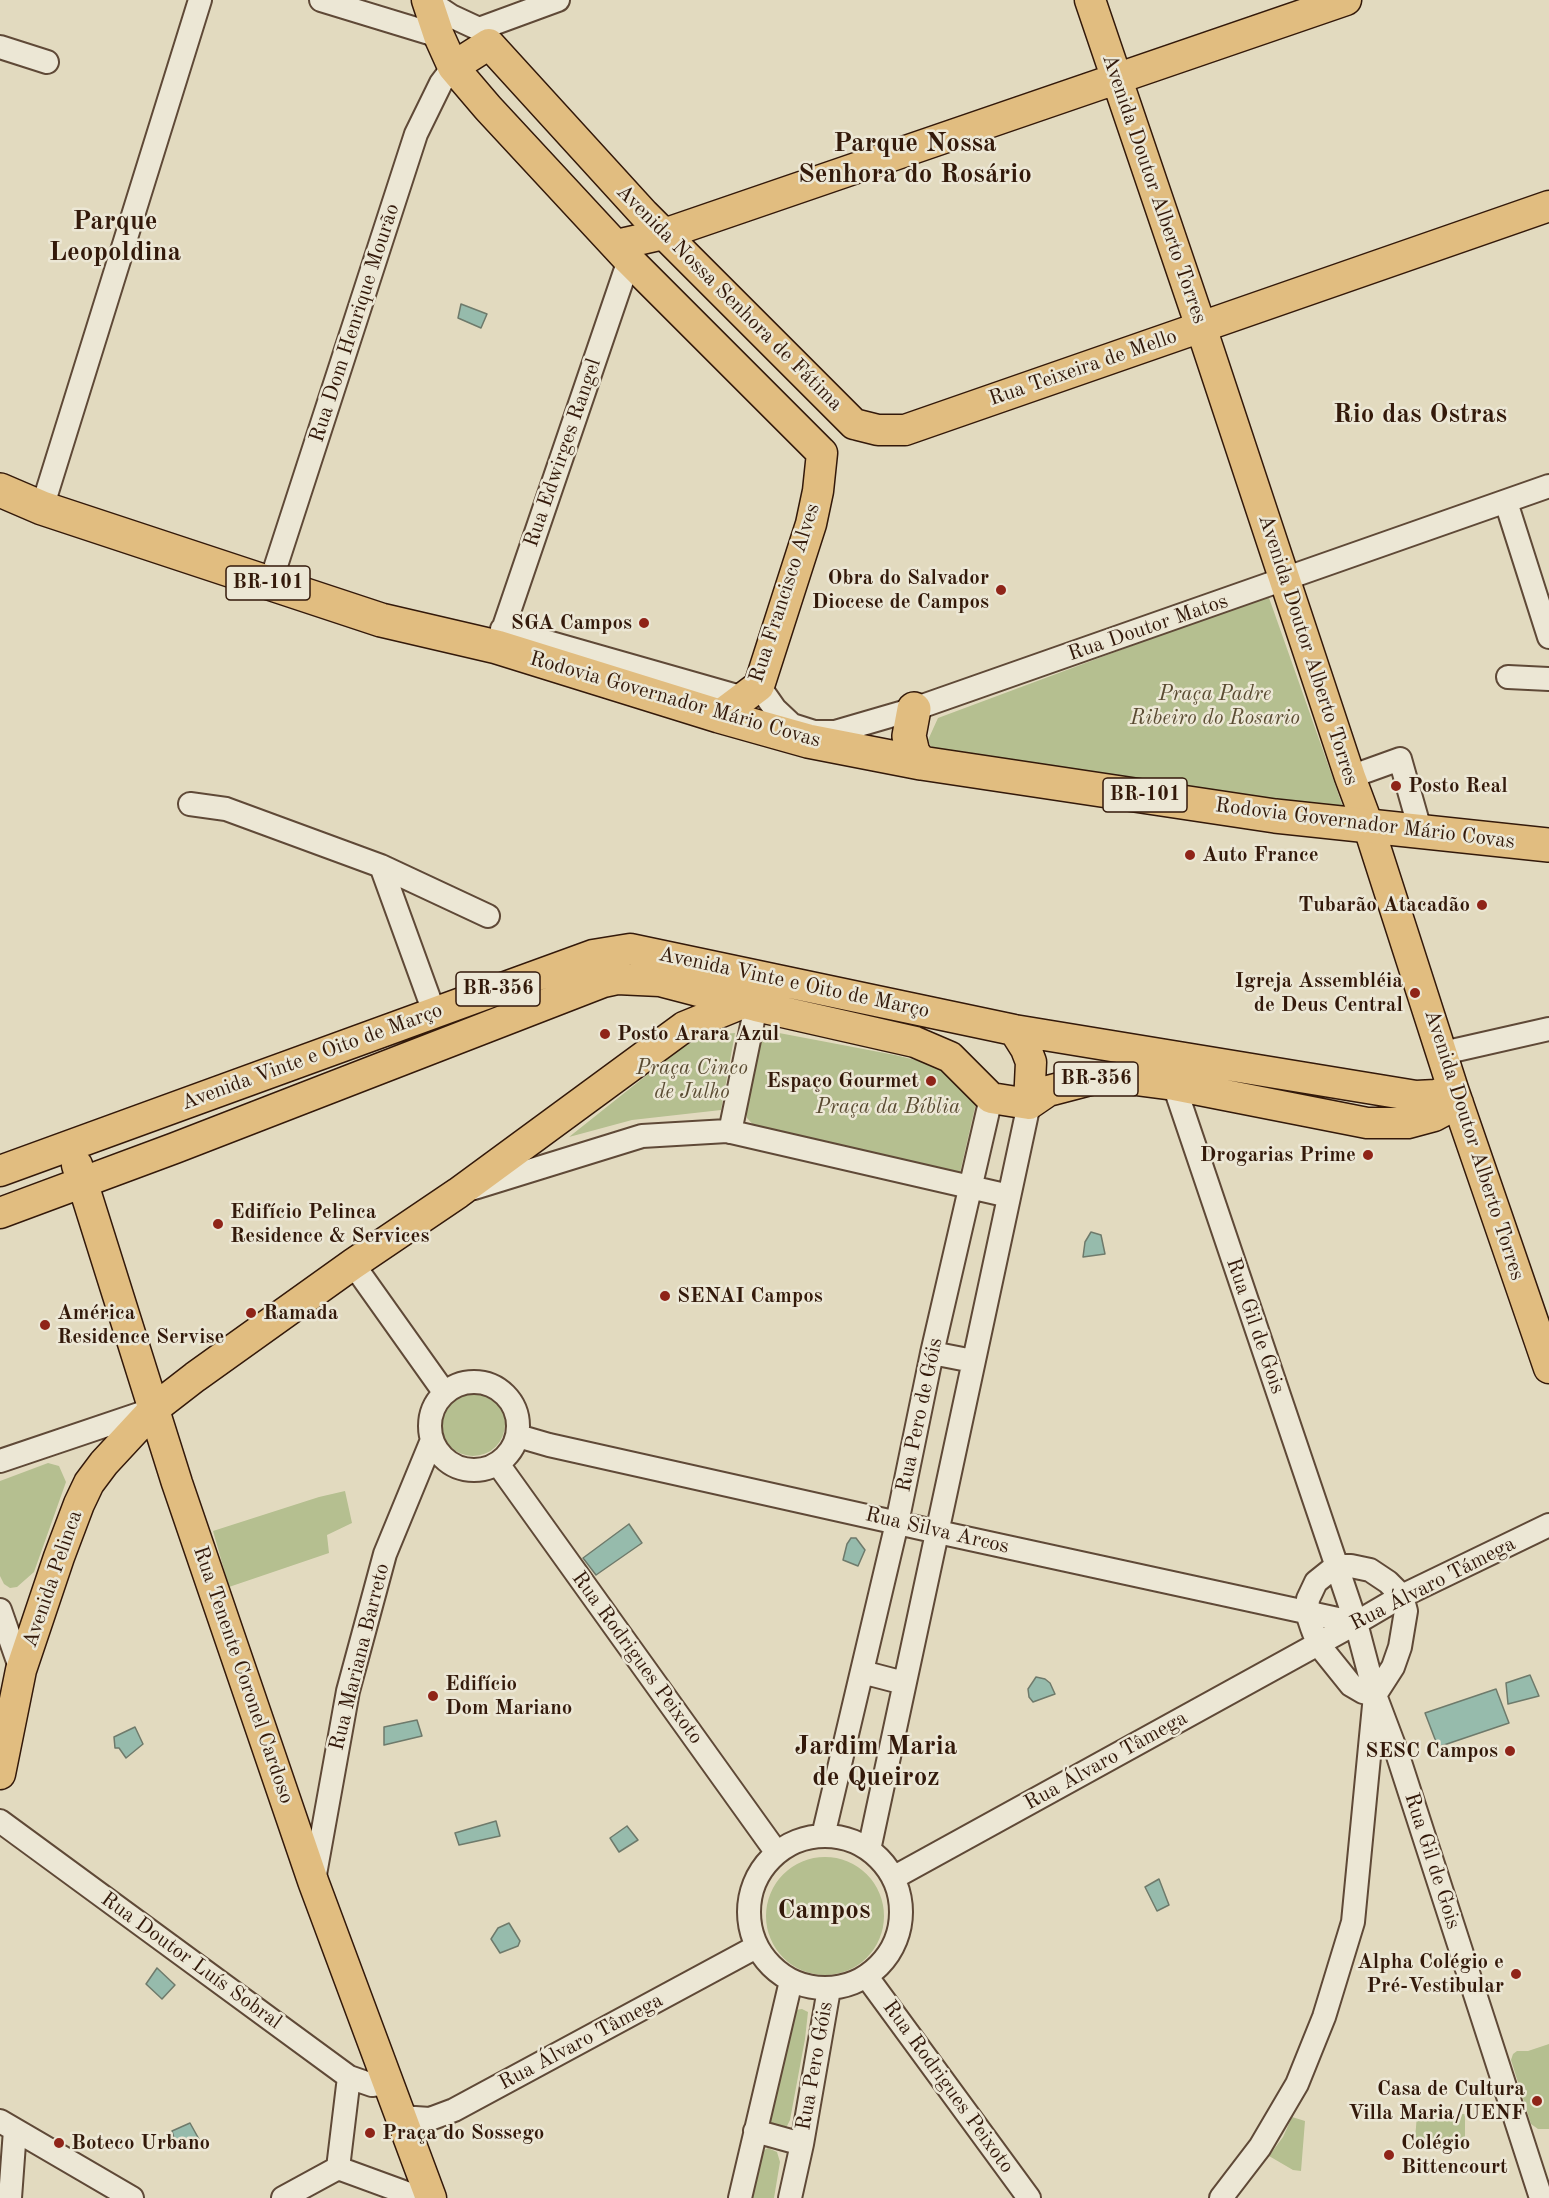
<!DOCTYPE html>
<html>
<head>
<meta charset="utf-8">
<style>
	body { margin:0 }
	canvas { display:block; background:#e2dabf }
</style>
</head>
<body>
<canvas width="1549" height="2198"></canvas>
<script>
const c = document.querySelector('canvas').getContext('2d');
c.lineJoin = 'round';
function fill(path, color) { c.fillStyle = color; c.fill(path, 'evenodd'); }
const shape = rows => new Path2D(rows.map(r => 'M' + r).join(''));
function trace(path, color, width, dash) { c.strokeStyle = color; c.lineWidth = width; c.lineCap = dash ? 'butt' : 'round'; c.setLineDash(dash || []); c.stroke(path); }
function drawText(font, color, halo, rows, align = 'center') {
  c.font = font + ' "Old Standard TT",serif'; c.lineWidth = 5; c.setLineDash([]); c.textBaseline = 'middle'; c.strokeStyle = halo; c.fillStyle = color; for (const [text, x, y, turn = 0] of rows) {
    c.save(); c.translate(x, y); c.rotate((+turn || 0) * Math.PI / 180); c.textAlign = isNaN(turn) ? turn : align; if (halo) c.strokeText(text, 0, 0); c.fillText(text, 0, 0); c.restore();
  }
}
fill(shape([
	[1268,595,1343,807,936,758,928,740,938,718],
	[758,1029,895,1055,936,1065,961,1081,976,1103,959,1177,757,1129,747,1118,744,1103],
	[735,1033,721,1110,632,1120,569,1137,696,1036],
	'441 1424a32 32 0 1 1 64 0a32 32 0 1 1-64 0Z',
	[48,1463,59,1466,66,1482,34,1572,17,1587,10,1588,4,1584,0,1576,0,1481],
	[345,1491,352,1523,327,1535,329,1553,229,1587,213,1531,319,1497],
	'766 1916a59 59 0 1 1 118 0a59 59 0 1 1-118 0Z',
	[802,2009,808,2012,805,2039,790,2120,785,2130,765,2125,795,2010],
	[1549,2044,1549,2129,1538,2129,1531,2124,1511,2060,1513,2054,1517,2051,1528,2051],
	[1465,2114,1465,2143,1415,2139,1417,2115],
	[1292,2117,1305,2121,1301,2171,1293,2170,1269,2156,1283,2137],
	[768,2148,777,2152,780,2162,774,2198,745,2198,761,2152]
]), '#b5bf90');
const water = shape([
	[461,304,487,314,481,328,458,318,461,304],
	[1091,1232,1101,1235,1105,1254,1083,1257,1085,1242,1091,1232],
	[629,1524,642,1543,596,1575,583,1558,629,1524],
	[851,1538,856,1538,865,1550,858,1566,843,1560,847,1544,851,1538],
	[1530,1675,1539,1696,1508,1704,1506,1683,1530,1675],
	[1036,1677,1045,1679,1050,1683,1055,1694,1033,1702,1029,1697,1028,1689,1036,1677],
	[1496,1689,1509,1723,1438,1747,1425,1713,1496,1689],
	[417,1720,422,1736,384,1745,384,1727,417,1720],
	[135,1727,143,1744,126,1758,119,1748,115,1748,114,1737,135,1727],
	[496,1821,500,1836,459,1845,455,1833,496,1821],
	[627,1826,638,1840,619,1852,610,1838,627,1826],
	[1159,1879,1169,1905,1157,1911,1145,1887,1159,1879],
	[509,1923,520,1941,518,1946,500,1953,491,1939,498,1928,509,1923],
	[157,1968,175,1985,162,1999,146,1984,157,1968],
	[190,2123,200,2141,192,2148,187,2144,177,2148,172,2131,190,2123]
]);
fill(water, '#96bbac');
trace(water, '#6e7a6b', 1.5);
const minor = shape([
	[321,0,439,36],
	[427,0,451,16,479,29],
	[479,29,558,0],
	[0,47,47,62],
	[1506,502,1549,637],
	[42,508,200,0],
	[270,584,416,134,441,83,453,67],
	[502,629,744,698],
	[497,647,629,260],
	[1508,677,1549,679],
	[759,686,775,709,792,725,814,732,835,732,914,709,1549,486],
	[1350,777,1400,759,1421,833],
	[190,804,226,809,381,866,488,916],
	[381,866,434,1012],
	[1443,1053,1549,1029],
	[1174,1085,1356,1623,1375,1695,1398,1756,1541,2198],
	[730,1132,756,1006],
	[474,1188,642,1136,727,1131,1009,1196],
	[353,1264,444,1392],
	[932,1353,973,1361],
	'430 1426a44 44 0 1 1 88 0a44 44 0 1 1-88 0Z',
	[518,1436,549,1445,938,1532,1356,1623],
	[0,1461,154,1409],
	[498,1464,777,1853],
	[1336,1566,1316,1582,1308,1599,1307,1613,1312,1628,1318,1644,1351,1685,1363,1692,1375,1695],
	[0,1610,21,1670],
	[862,1672,904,1683],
	[0,1821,349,2077,372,2085,389,2083],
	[823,1836,897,1523,932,1353,991,1098],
	'749 1912a76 76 0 1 1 152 0a76 76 0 1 1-152 0Z',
	[869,1850,1029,1104],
	[893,1878,1356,1623,1402,1596,1549,1525],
	[314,1880,348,1691,385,1554,432,1440],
	[867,1977,1029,2198],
	[400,2117,430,2119,454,2110,756,1947],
	[0,2121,132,2198],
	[755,2131,802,2144],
	[338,2168,349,2077],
	[10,2198,15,2130],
	[283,2198,338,2168,420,2198],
	[740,2198,791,1981],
	[790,2198,802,2144,829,1989],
	[1221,2198,1260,2147,1297,2084,1324,2017,1353,1922,1375,1695,1393,1667,1400,1647,1406,1611,1402,1596,1388,1582,1370,1570,1351,1566,1336,1566]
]);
const major = shape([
	[427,0,439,36,453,67,488,108,629,260,822,453],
	[1090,0,1201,327,1350,777,1369,828,1453,1089,1549,1368],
	[453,67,489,44,644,214,854,424],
	[616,245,664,234,1346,0],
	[854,424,878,430,905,430,1549,206],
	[719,716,759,686,811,524,818,491,822,453],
	[1014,1030,1026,1049,1031,1062,1029,1104],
	[77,1165,177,1483,313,1881,431,2198],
	[0,1171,593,955,630,949,1014,1030,1416,1096,1436,1095,1453,1089],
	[0,1213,175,1148,603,982,617,979,660,981,756,1006,915,1042,950,1057,991,1098,1029,1104,1048,1091,1094,1079,1128,1079,1174,1085,1367,1123,1408,1123,1434,1116,1458,1103],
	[0,1774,21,1670,59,1557,79,1504,89,1483,104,1463,155,1408,195,1377,353,1264,458,1193,684,1027,743,1003]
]);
const highway = shape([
	[0,490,42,508,381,620,497,647,719,716,808,741,921,763,1275,816,1549,845],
	[914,709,909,736,913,753,921,763]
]);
trace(minor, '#5f4937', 26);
trace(major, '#33190a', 33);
trace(highway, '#33190a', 36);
trace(minor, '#ece7d5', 22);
trace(major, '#e1bd80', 30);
trace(highway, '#e1bd80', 33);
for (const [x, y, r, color] of [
	[1001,590,6,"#8f2418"],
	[644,623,6,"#8f2418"],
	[1396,786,6,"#8f2418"],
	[1190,855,6,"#8f2418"],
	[1482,905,6,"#8f2418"],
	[1415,993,6,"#8f2418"],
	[605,1034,6,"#8f2418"],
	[931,1081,6,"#8f2418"],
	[1368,1155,6,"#8f2418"],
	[218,1224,6,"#8f2418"],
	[665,1296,6,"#8f2418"],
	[251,1313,6,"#8f2418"],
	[45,1325,6,"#8f2418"],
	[433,1696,6,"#8f2418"],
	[1510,1751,6,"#8f2418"],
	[1516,1974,6,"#8f2418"],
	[1537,2101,6,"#8f2418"],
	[370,2133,6,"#8f2418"],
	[59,2143,6,"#8f2418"],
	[1389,2155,6,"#8f2418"]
]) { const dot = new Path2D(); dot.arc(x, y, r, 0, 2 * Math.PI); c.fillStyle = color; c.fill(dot); trace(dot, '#ece7d5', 2); }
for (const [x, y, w] of [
	[268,583,84],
	[1145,795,84],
	[498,989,84],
	[1096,1079,84]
]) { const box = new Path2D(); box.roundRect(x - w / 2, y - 17, w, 34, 4.5); c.fillStyle = '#ece7d5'; c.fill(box); trace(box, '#33190a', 1.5); }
drawText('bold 20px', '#33190a', null, [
	["BR-101",268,583],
	["BR-101",1145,795],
	["BR-356",498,989],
	["BR-356",1096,1079]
]);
drawText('21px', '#33190a', '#ece7d5', [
	["Avenida Doutor Alberto Torres",1154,189,71],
	["Avenida Nossa Senhora de Fátima",729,298,45],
	["Rua Dom Henrique Mourão",355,323,-72],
	["Rua Teixeira de Mello",1083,368,-19],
	["Rua Edwirges Rangel",563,453,-71],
	["Rua Francisco Alves",785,593,-72],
	["Rua Doutor Matos",1148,628,-19],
	["Avenida Doutor Alberto Torres",1308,650,72],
	["Rodovia Governador Mário Covas",675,700,16],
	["Rodovia Governador Mário Covas",1365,824,7],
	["Avenida Vinte e Oito de Março",794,983,12],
	["Avenida Vinte e Oito de Março",312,1057,-20],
	["Avenida Doutor Alberto Torres",1474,1145,72],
	["Rua Gil de Gois",1255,1326,71],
	["Rua Pero de Góis",920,1415,-78],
	["Rua Silva Arcos",937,1531,13],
	["Avenida Pelinca",53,1579,-71],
	["Rua Álvaro Támega",1433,1584,-27],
	["Rua Mariana Barreto",360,1657,-76],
	["Rua Rodrigues Peixoto",637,1658,54],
	["Rua Tenente Coronel Cardoso",243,1675,71],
	["Rua Álvaro Tâmega",1106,1761,-29],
	["Rua Gil de Gois",1432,1861,72],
	["Rua Doutor Luís Sobral",191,1961,36],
	["Rua Álvaro Tâmega",581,2042,-28],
	["Rua Pero Góis",815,2066,-80],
	["Rua Rodrigues Peixoto",948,2087,54]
]);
drawText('bold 21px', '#33190a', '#ece7d5', [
	["Obra do Salvador",989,578,"right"],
	["Diocese de Campos",989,602,"right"],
	["SGA Campos",632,623,"right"],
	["Posto Real",1408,786],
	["Auto France",1202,855],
	["Tubarão Atacadão",1470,905,"right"],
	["Igreja Assembléia",1403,981,"right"],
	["de Deus Central",1403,1005,"right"],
	["Posto Arara Azul",617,1034],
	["Espaço Gourmet",919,1081,"right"],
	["Drogarias Prime",1356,1155,"right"],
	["Edifício Pelinca",230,1212],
	["Residence & Services",230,1236],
	["SENAI Campos",677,1296],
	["América",57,1313],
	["Residence Servise",57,1337],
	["Ramada",263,1313],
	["Edifício",445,1684],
	["Dom Mariano",445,1708],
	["SESC Campos",1498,1751,"right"],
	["Alpha Colégio e",1504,1962,"right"],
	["Pré-Vestibular",1504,1986,"right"],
	["Casa de Cultura",1525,2089,"right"],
	["Villa Maria/UENF",1525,2113,"right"],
	["Praça do Sossego",382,2133],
	["Boteco Urbano",71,2143],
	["Colégio",1401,2143],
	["Bittencourt",1401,2167]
], 'left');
drawText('italic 21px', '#5a4b32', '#ece7d5', [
	["Praça Padre",1215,694],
	["Ribeiro do Rosario",1215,718],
	["Praça Cinco",692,1068],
	["de Julho",692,1092],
	["Praça da Bíblia",888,1107]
]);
drawText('bold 27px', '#33190a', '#ece7d5', [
	["Parque Nossa",915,144],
	["Senhora do Rosário",915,175],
	["Parque",115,222],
	["Leopoldina",115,253],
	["Rio das Ostras",1420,415],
	["Jardim Maria",876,1747],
	["de Queiroz",876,1778],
	["Campos",824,1911]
]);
</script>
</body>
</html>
